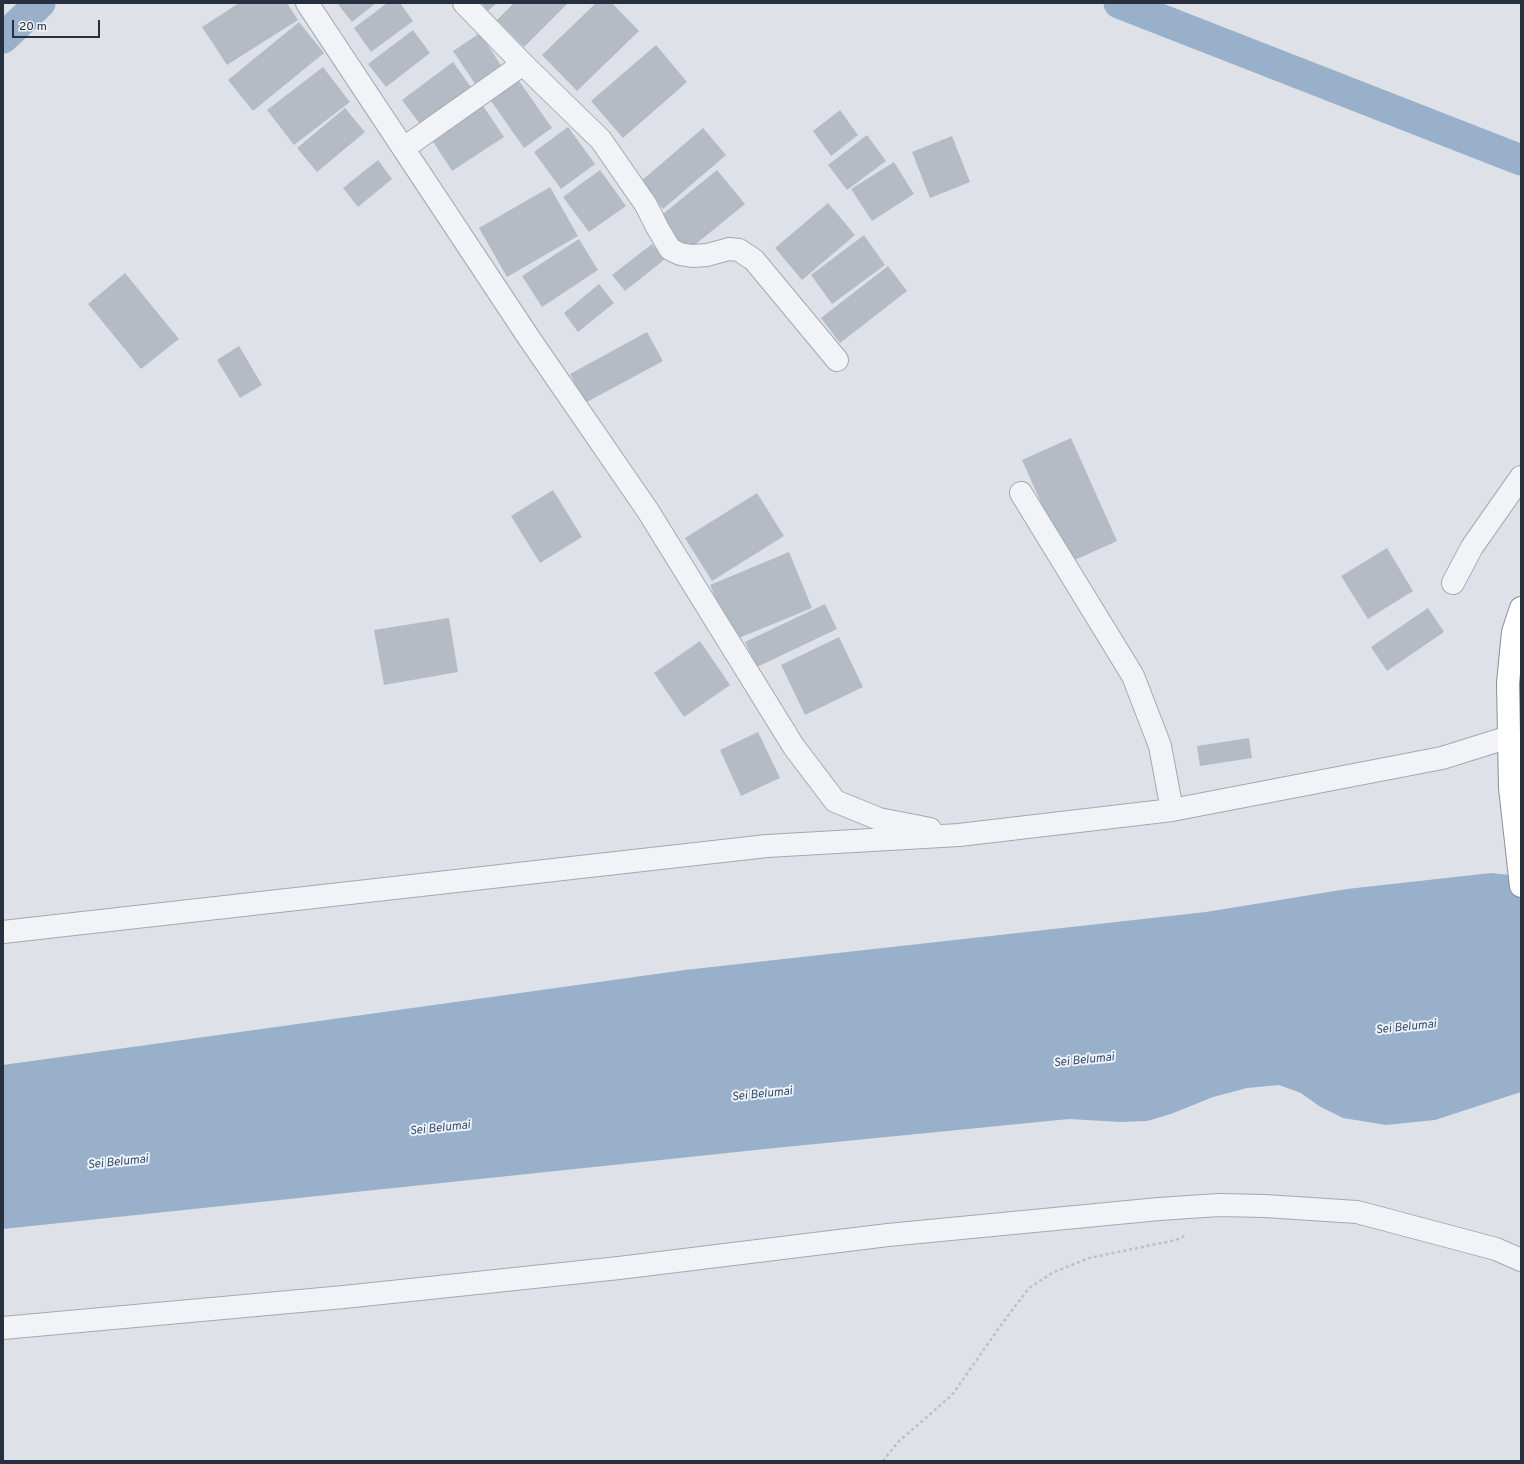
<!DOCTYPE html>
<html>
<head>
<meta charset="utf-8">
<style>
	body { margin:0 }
	#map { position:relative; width:1524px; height:1464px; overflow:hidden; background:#dee2e8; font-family:Overpass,sans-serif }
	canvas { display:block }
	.frame { position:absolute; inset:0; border:4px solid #27303f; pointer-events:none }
	.scale { position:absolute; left:12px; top:20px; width:88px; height:18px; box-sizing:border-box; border:2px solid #27303f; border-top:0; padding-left:5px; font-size:12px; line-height:14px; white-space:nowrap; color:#27303f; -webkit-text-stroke:3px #eef1f6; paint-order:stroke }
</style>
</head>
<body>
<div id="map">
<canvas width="1524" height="1464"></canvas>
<div class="frame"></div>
<div class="scale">20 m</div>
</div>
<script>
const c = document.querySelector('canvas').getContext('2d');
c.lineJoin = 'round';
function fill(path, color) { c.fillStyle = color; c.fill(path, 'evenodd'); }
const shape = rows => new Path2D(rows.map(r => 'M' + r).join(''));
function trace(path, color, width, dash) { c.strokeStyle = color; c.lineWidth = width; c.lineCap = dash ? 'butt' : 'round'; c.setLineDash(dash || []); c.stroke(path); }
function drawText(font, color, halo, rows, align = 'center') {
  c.font = font + ' Overpass,sans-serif'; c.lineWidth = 4; c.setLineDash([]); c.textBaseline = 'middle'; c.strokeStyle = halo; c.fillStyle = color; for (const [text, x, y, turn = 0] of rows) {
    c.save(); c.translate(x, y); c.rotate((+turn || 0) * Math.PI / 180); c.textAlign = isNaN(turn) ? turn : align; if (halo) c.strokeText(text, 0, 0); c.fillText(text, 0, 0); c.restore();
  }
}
fill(shape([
	[1491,873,1521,876,1521,1092,1435,1120,1386,1125,1343,1118,1319,1106,1301,1093,1279,1085,1247,1088,1213,1097,1171,1114,1147,1121,1120,1122,1069,1119,775,1148,3,1229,3,1065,685,970,1206,912,1347,889]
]), '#98b0c9');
trace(shape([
	[1119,3,1521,160],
	[3,38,40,3]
]), '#98b0c9', 31);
fill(shape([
	[239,3,287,3,298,20,227,65,202,27],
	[337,3,376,3,352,22],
	[387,3,400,3,413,21,371,52,354,28],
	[482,3,497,3,488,11],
	[514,3,568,3,524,47,497,20],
	[596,3,612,3,639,31,577,91,542,55],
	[299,22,324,53,253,111,228,80],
	[413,30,430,53,386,87,368,64],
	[480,33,504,70,478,88,453,51],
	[656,45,687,82,623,138,591,101],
	[453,62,473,90,422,127,402,100],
	[323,67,350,102,294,145,267,110],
	[517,78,552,128,524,148,489,98],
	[479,100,504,137,452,171,428,134],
	[345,108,365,132,317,172,297,148],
	[840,110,858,135,831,156,813,131],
	[568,127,595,164,561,189,534,152],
	[703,128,726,155,663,209,640,182],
	[867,135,886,161,847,190,828,165],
	[952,136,970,182,930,198,912,152],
	[378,160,392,179,358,207,343,188],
	[894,162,914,194,872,221,851,189],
	[600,170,626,206,589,232,563,197],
	[717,170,745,204,686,252,658,218],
	[550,187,578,236,507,277,479,228],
	[828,203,855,235,802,280,775,248],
	[864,235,885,265,832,304,811,275],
	[579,239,598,270,542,307,522,276],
	[652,244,664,260,625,291,612,275],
	[888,266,907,291,840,343,821,318],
	[125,273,179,339,141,369,88,304],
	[599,284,614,303,578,332,564,313],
	[647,332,663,361,585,403,570,374],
	[239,346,262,385,240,398,217,360],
	[1071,438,1117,541,1068,563,1022,460],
	[553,490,582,537,540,563,511,516],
	[757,493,784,536,712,581,685,538],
	[1387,548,1413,591,1368,619,1341,576],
	[789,552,812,608,734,640,710,585],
	[825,604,837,629,757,667,745,642],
	[1428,608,1444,632,1387,671,1371,647],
	[449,618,458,672,384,685,374,630],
	[839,637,863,687,805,715,781,665],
	[700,641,730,685,684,717,654,673],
	[758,732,780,778,741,796,720,750],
	[1249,738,1252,758,1200,766,1197,746]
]), '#b5bbc5');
const minor = shape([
	[307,3,529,338,648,511,794,747,835,801,879,819,930,829],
	[464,3,523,64,601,140,646,205,657,227,670,249,680,254,692,256,707,255,729,249,739,250,754,260,837,360],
	[404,148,523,64],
	[1021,493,1133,676,1160,746,1172,810],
	[1453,583,1472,547,1521,477],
	[3,932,767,846,959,835,1172,810,1442,758,1509,737],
	[3,1328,344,1297,619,1268,888,1235,1159,1209,1219,1205,1265,1206,1357,1212,1496,1249,1521,1260]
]);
const highway = shape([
	[1521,608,1513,632,1508,683,1510,788,1521,886]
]);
trace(minor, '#a3a9b2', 24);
trace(highway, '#858f9f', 24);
trace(shape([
	[883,1461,898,1442,952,1395,1004,1321,1029,1288,1052,1273,1089,1258,1176,1240,1187,1235]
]), '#bcc0c6', 2.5, [3, 3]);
trace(minor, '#f1f3f6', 22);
trace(highway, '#fff', 22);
drawText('italic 12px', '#314e73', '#eef1f6', [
	["Sei Belumai",1406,1028,-6],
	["Sei Belumai",1084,1061,-6],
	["Sei Belumai",762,1095,-6],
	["Sei Belumai",440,1129,-6],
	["Sei Belumai",118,1163,-6]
]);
</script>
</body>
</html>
